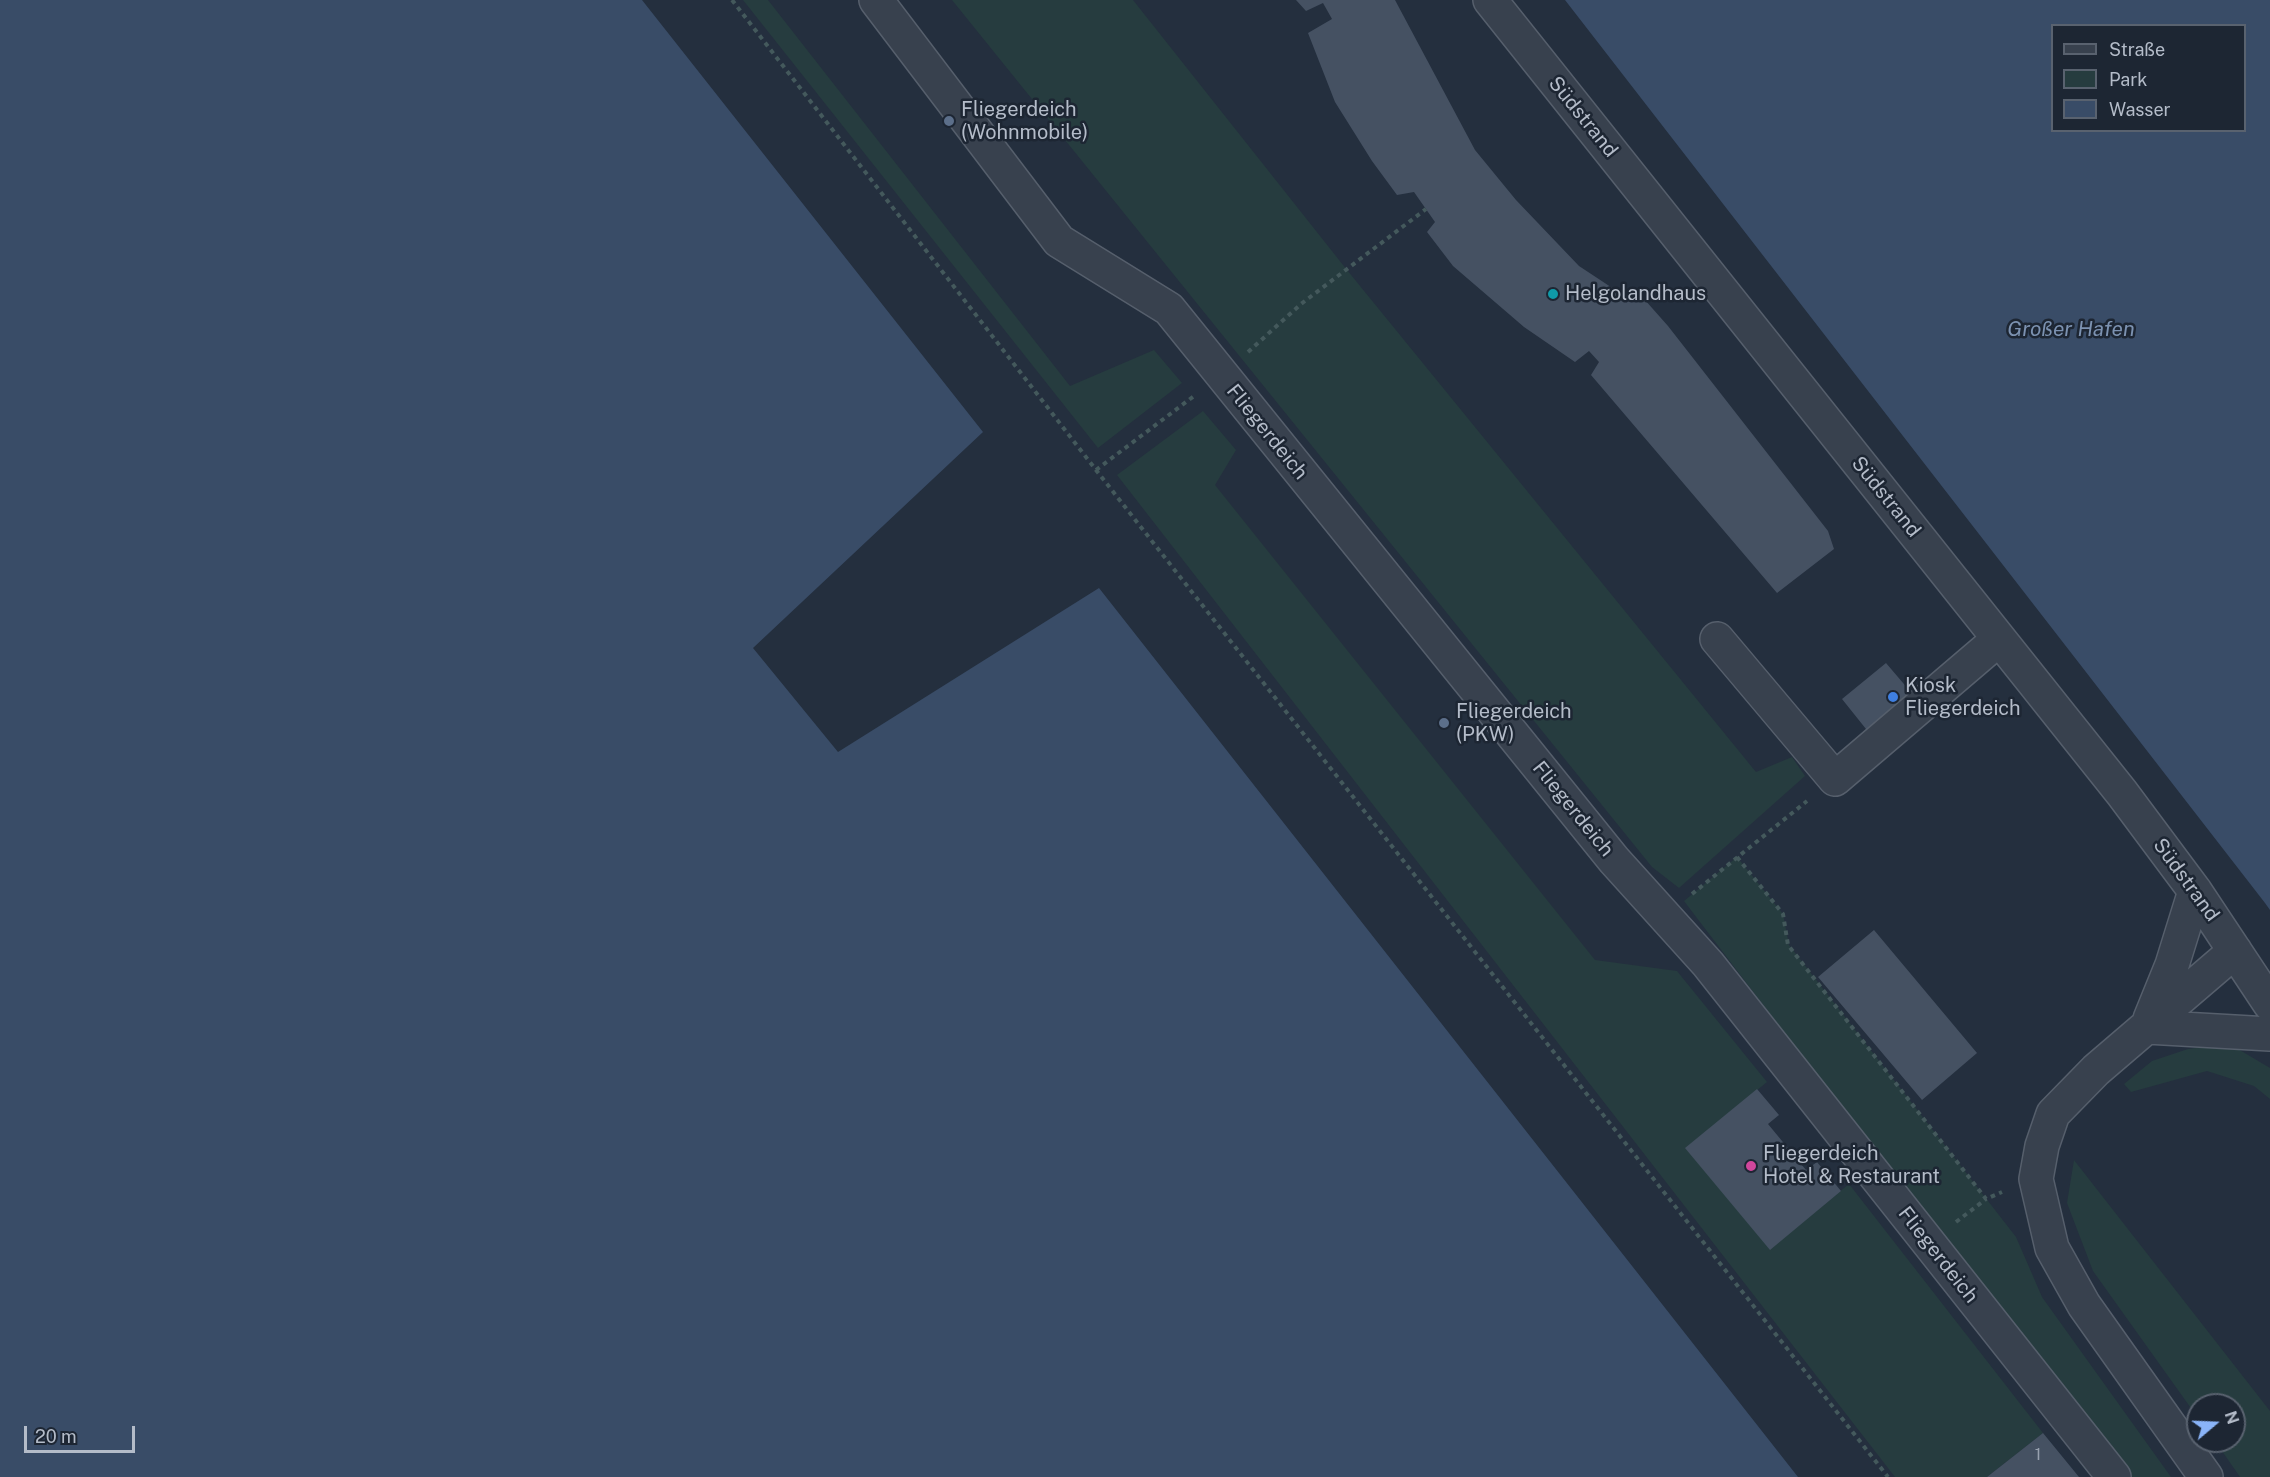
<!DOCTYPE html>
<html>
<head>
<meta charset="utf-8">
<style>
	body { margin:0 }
	#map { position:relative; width:2270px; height:1477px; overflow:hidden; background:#242f3e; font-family:"Public Sans",sans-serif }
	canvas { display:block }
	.legend { position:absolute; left:2051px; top:24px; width:195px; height:108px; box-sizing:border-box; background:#1d2633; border:2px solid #59626f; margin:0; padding:8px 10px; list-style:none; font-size:18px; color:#b4bcc9 }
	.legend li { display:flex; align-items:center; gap:12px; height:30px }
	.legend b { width:30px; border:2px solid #59626f }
	.north { position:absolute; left:2186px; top:1393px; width:60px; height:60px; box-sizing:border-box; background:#1d2633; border:2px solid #59626f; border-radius:50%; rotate:71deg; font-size:16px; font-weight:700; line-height:24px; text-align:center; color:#b4bcc9 }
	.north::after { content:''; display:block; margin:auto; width:21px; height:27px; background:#8ab4f8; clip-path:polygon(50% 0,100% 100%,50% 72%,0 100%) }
	.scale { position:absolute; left:24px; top:1426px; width:111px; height:27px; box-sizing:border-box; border:3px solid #b4bcc9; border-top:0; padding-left:8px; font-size:18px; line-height:21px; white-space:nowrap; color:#b4bcc9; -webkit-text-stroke:4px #1d2633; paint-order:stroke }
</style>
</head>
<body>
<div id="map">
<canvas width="2270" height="1477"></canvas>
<ul class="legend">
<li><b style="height:8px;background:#38414e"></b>Straße</li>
<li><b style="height:16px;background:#263c3f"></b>Park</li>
<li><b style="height:16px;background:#394c67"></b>Wasser</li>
</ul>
<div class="north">N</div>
<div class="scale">20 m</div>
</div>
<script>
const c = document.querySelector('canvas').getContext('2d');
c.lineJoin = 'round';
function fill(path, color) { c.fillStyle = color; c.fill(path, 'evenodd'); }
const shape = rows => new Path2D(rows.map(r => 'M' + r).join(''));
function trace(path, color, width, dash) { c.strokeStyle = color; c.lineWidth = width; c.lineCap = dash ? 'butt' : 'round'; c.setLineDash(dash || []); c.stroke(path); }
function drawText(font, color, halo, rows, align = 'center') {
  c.font = font + ' "Public Sans",sans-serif'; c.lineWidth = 5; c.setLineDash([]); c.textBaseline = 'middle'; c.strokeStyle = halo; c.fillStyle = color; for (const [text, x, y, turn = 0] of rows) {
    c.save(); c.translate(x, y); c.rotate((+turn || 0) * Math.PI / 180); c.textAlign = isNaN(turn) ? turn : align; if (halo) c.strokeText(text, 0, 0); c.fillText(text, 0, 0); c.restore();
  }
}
fill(shape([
	[743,0,768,0,1070,386,1154,350,1182,383,1098,448],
	[952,0,1133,0,1347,270,1756,772,1792,757,1805,776,1679,888,1652,867],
	[1203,411,1236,450,1215,485,1595,960,1677,971,1767,1082,1686,1148,1770,1249,1849,1184,2043,1433,1987,1477,1895,1477,1117,475],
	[1737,857,1783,914,1789,945,2016,1237,2042,1297,2171,1477,2131,1477,1939,1236,1684,901],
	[2211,1046,2238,1049,2270,1068,2270,1099,2254,1086,2207,1071,2131,1092,2124,1084,2152,1061,2188,1049],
	[2074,1160,2270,1411,2270,1477,2240,1477,2215,1441,2234,1441,2234,1405,2198,1405,2198,1418,2093,1271,2067,1203]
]), '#263c3f');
fill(shape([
	[0,0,642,0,983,432,753,648,838,752,1099,588,1798,1477,0,1477],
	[1565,0,2270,0,2270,910,2265,903],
	[2052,26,2244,26,2244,130,2052,130]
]), '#394c67');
fill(shape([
	[1296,0,1395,0,1475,150,1516,200,1579,266,1626,297,1637,291,1668,326,1828,531,1834,549,1777,593,1591,375,1599,362,1589,351,1575,362,1524,327,1453,266,1427,232,1435,222,1414,192,1397,195,1372,161,1335,102,1308,33,1332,19,1323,3,1306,11],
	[1886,663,1915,697,1870,734,1842,699],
	[1874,930,1977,1053,1922,1100,1818,977],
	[1757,1089,1779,1115,1768,1124,1806,1170,1817,1162,1841,1191,1770,1250,1685,1148],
	[2043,1433,2079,1477,1987,1477]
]), '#455162');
const minor = shape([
	[876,0,1059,241,1169,309,1614,860,1708,964,2114,1477],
	[1490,0,2122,793,2195,891,2270,1004],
	[1717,639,1835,779,1999,639],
	[2150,1019,2172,965,2195,891],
	[2147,1027,2270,1034],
	[2206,1477,2084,1305,2052,1248,2036,1179,2042,1146,2053,1114,2096,1070,2235,951]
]);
trace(minor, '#565f6c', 36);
trace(shape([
	[732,0,1096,470,1888,1477],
	[1248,352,1301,304,1426,209],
	[1096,470,1194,396],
	[1737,857,1783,914,1788,945,1986,1199,2002,1192],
	[1692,894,1807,801],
	[1956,1222,1986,1199]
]), '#44595c', 4, [4.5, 4.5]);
trace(minor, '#38414e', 33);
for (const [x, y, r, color] of [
	[949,121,6,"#5c6f8a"],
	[1553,294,6,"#0f9aa8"],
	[1893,697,6,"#3f7fe0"],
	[1444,723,6,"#5c6f8a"],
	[1751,1166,6,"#d1479c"]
]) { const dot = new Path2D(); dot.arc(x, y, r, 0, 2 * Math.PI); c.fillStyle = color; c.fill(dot); trace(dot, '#1d2633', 2); }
drawText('16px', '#98a1af', null, [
	["1",2038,1455]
]);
drawText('20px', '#b4bcc9', '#1d2633', [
	["Fliegerdeich",961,110],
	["(Wohnmobile)",961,133],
	["Helgolandhaus",1565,294],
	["Kiosk",1905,686],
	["Fliegerdeich",1905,709],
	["Fliegerdeich",1456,712],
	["(PKW)",1456,735],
	["Fliegerdeich",1763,1154],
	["Hotel & Restaurant",1763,1177]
], 'left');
drawText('20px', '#b4bcc9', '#1d2633', [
	["Südstrand",1583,117,51],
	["Fliegerdeich",1267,432,51],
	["Südstrand",1886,497,51],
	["Fliegerdeich",1573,809,51],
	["Südstrand",2186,880,54],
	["Fliegerdeich",1938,1255,52]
]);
drawText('italic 21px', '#7c92b1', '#1d2633', [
	["Großer Hafen",2071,330]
]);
</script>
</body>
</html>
